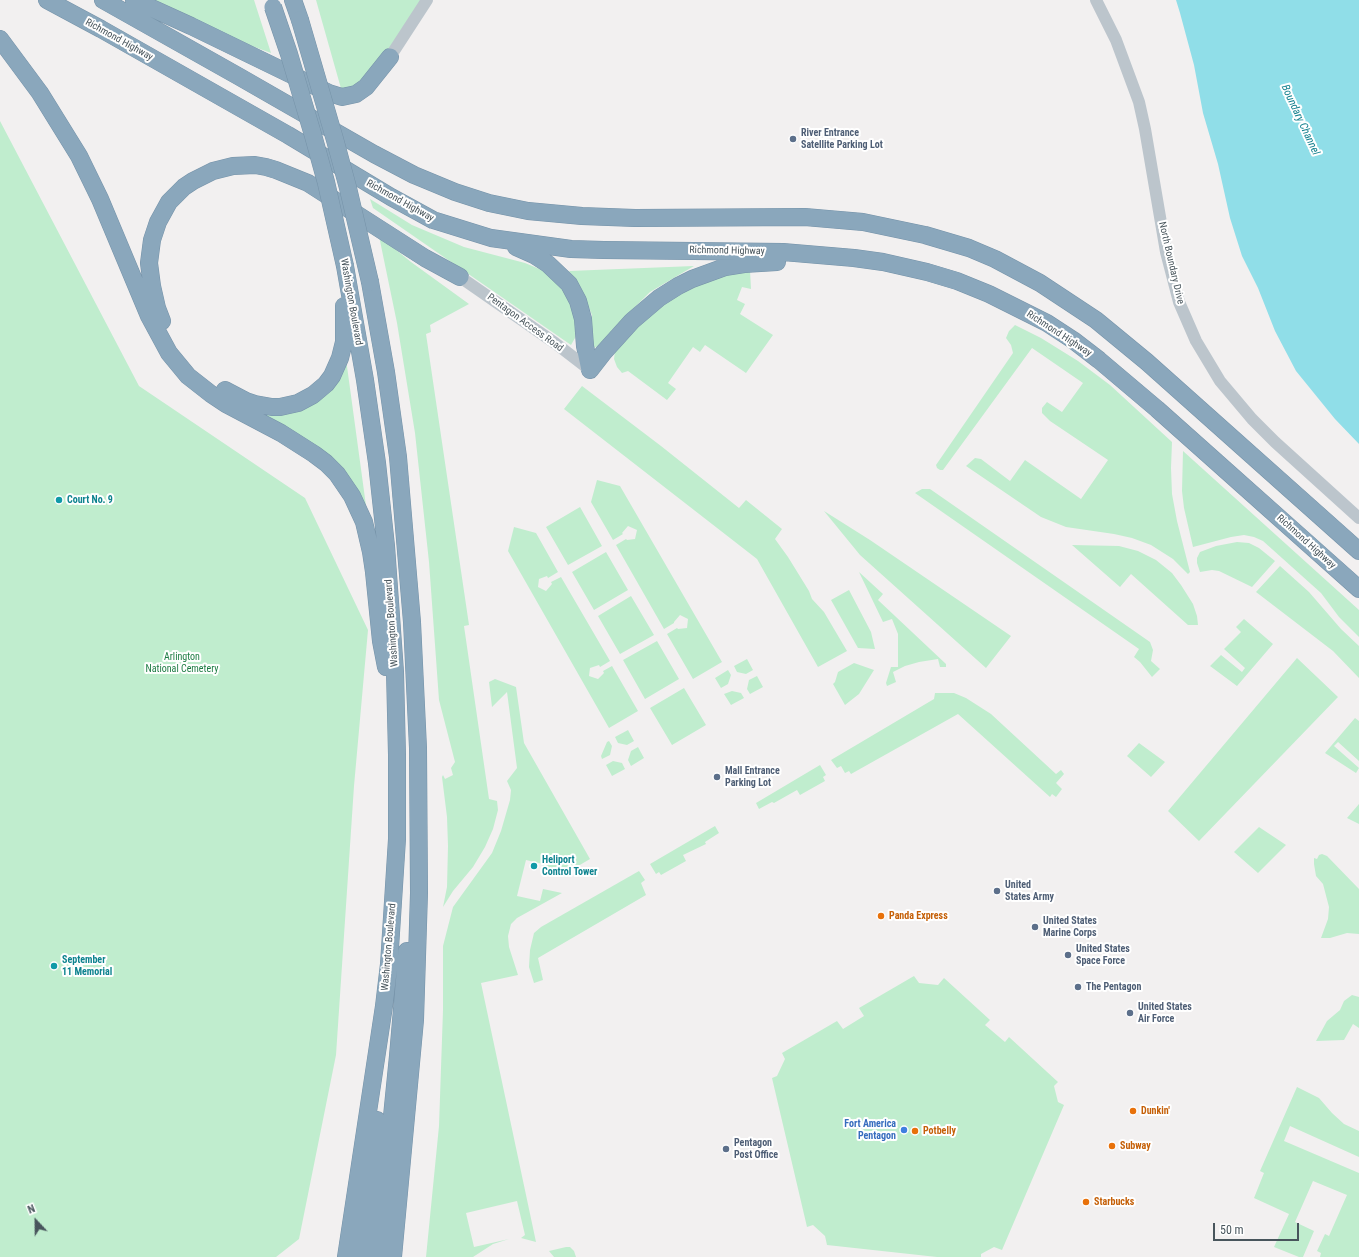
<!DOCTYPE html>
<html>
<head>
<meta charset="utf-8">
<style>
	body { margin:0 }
	#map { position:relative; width:1359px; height:1257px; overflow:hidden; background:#f2f0f0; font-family:"Roboto Condensed",sans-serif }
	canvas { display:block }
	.north { position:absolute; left:16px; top:1201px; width:40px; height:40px; -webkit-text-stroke:3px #fff; paint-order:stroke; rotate:338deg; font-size:11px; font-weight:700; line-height:16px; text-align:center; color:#48555c }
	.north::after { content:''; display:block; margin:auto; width:14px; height:18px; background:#48555c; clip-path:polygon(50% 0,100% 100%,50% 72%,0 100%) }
	.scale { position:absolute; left:1213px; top:1223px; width:86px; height:18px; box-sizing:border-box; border:2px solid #48555c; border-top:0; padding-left:5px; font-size:12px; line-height:14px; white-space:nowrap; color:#48555c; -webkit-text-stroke:3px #fff; paint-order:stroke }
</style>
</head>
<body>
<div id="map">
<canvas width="1359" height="1257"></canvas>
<div class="north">N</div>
<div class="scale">50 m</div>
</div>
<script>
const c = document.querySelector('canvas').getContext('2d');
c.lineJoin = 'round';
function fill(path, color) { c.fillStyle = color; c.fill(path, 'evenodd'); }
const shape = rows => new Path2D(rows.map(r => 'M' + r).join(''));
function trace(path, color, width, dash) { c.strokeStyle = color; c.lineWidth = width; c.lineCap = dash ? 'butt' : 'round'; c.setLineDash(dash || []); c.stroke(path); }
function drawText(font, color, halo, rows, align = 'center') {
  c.font = font + ' "Roboto Condensed",sans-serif'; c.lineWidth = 4; c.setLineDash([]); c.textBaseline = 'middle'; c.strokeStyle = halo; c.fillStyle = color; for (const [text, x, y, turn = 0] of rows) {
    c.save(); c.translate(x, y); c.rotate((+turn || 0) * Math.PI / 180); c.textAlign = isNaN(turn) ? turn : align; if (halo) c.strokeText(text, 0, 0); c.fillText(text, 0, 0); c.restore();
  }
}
fill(shape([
	[132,0,254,0,271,53,219,34],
	[316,0,423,0,377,67,358,87,342,92],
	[0,121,139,386,305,498,368,630,354,786,336,1055,299,1239,276,1257,0,1257],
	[370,199,412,225,464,247,525,263,549,273,565,293,576,317,575,338,571,345,373,208],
	[379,236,411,262,469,304,430,325,431,332,426,334,469,625,464,626,489,799,497,801,498,810,493,829,485,847,473,867,453,891,443,907,447,887,448,846,447,817,442,777,443,775,445,779,453,775,451,768,455,762,439,700,429,562,415,433,397,323],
	[694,266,650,292,612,330,604,343,592,349,591,341,592,315,584,296,569,271],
	[750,270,751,289,742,287,737,300,745,304,740,314,773,335,746,373,705,345,700,352,693,347,668,383,676,389,667,400,628,371,622,373,617,367,614,359,615,351,661,303,720,275],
	[1015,325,1041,338,1078,361,1110,385,1172,442,1171,468,1172,494,1177,521,1190,572,1188,574,1173,559,1151,545,1132,538,1114,534,1066,527,1041,517,966,466,975,458,981,459,1010,481,1025,460,1081,499,1108,460,1050,421,1042,413,1042,408,1047,402,1062,412,1083,383,1032,348,943,470,940,470,937,468,936,465,1013,353,1011,345,1006,338,1009,331],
	[346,359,367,513,359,496,247,406,296,409],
	[582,386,661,446,739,508,746,500,782,529,775,539,788,557,809,591,812,599,824,612,847,651,818,667,757,559,564,409],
	[1183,451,1359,610,1359,637,1339,617,1321,593,1263,541,1254,537,1244,535,1231,537,1193,547,1184,508,1182,491],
	[597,480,620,486,722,662,693,679,667,634,677,628,678,629,687,628,688,619,680,615,674,622,674,623,664,629,616,545,626,539,627,540,635,539,637,530,628,526,622,533,623,534,613,540,591,502],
	[922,489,930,489,1150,642,1153,650,1151,661,1160,669,1152,677,1140,662,1134,657,1139,649,915,493],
	[580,507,602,546,568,565,546,527],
	[824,511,870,540,1011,636,986,668,860,555],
	[514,527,536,533,558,572,548,578,547,576,539,579,538,587,546,591,552,584,551,582,561,577,610,661,600,667,599,665,590,668,589,676,598,679,604,673,603,671,612,666,638,711,609,728,508,551],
	[1237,542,1249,543,1259,548,1275,561,1252,587,1219,571,1212,570,1200,572,1197,563,1197,558,1200,552,1216,546],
	[1072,545,1119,546,1138,551,1156,560,1172,573,1181,585,1193,604,1197,616,1198,625,1188,625,1131,574,1120,587],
	[606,552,628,590,594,610,572,572],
	[1280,566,1309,592,1341,629,1359,646,1359,678,1333,651,1256,592],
	[859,572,883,594,878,600,946,664,946,667,940,667,938,659,919,662,905,666,893,672,896,682,887,686,886,683,891,667,898,667,898,634,892,619,883,622],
	[849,590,871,632,875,649,858,648,831,600],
	[631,596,654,635,620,654,598,616],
	[1244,619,1273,644,1237,686,1210,666,1221,655,1242,672,1245,668,1224,649,1241,632,1236,627],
	[657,641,679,679,645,699,623,660],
	[1297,658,1338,697,1199,841,1168,811],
	[747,659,753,670,746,674,737,672,734,666],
	[854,663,874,670,859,694,845,705,833,684,835,682,838,672],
	[728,670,731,675,728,684,721,688,715,678],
	[757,676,763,687,750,694,747,689,749,680],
	[495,679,516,687,524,743,590,859,573,869,566,868,565,875,542,870,543,864,526,860,517,896,540,901,543,889,562,893,517,918,511,924,508,936,509,947,518,975,481,983,536,1242,521,1238,525,1235,517,1201,466,1213,474,1247,509,1239,493,1244,473,1257,426,1257,439,1126,443,1010,443,946,453,907,492,853,501,831,510,800,511,790,507,781,517,768,507,692,492,707,489,682],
	[684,688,706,725,672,745,650,708],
	[732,691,741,693,744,698,731,705,724,694],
	[935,693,954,693,966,698,991,714,1056,774,1061,770,1064,774,1056,783,1062,789,1056,797,1052,794,1050,797,958,714,851,774,849,771,845,773,841,766,837,768,831,760,934,699],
	[1355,718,1359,721,1359,761,1338,742,1334,746,1359,768,1356,773,1325,753],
	[628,730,634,741,627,745,618,743,615,737],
	[609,741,612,746,610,755,602,759,601,756,607,742],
	[1139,743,1165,762,1151,777,1127,756],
	[638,747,644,758,631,766,628,760,631,751],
	[613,761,622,763,625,769,612,776,606,765],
	[820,765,826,775,823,777,825,781,800,795,797,790,774,803,772,802,759,809,756,803],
	[1359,804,1359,824,1347,818],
	[715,826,719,833,705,842,706,844,683,855,686,861,661,875,659,872,656,874,650,864],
	[1259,827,1286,845,1258,873,1234,852],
	[1322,854,1327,856,1359,889,1359,934,1347,933,1330,938,1321,938,1328,919,1329,907,1323,884,1316,876,1314,864,1314,858,1317,859,1319,855],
	[639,871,645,880,641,883,646,895,538,958,543,980,534,983,529,967,530,950,534,933,541,927],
	[914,976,919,983,938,985,944,978,990,1020,985,1025,1005,1042,1009,1037,1058,1082,1054,1086,1058,1102,1064,1105,1002,1250,994,1247,981,1254,981,1257,937,1257,827,1245,825,1236,813,1225,807,1227,772,1078,777,1076,785,1059,782,1053,837,1021,843,1029,864,1016,859,1008],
	[1352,995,1359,997,1359,1028,1353,1024,1344,1040,1316,1041,1327,1021,1340,1010,1344,1001],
	[1297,1087,1319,1098,1332,1113,1344,1124,1359,1131,1359,1157,1290,1126,1284,1141,1359,1173,1359,1257,1320,1257,1321,1253,1317,1251,1325,1234,1329,1236,1347,1195,1313,1181,1295,1222,1314,1231,1303,1257,1299,1257,1274,1247,1289,1214,1254,1198,1264,1173,1260,1171],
	[566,1247,570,1247,574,1251,576,1257,554,1257,549,1251]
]), '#c0edce');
fill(shape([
	[1176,0,1359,0,1359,444,1335,419,1296,371,1275,331,1258,288,1242,256,1230,218,1218,164,1203,113,1194,65,1180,13]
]), '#90dee8');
const highway = shape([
	[47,0,101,29,288,135,391,197,433,220,491,238,571,249,604,250,783,252,854,258,883,262,927,272,957,281,989,294,1047,323,1073,340,1099,360,1157,409,1359,589],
	[103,0,238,76,374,154,414,175,455,192,489,203,528,211,582,216,635,218,805,217,863,222,925,235,969,248,995,259,1040,283,1096,320,1147,362,1359,551],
	[134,0,191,26,329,93,342,97,356,94,366,87,390,57],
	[293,0,300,20],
	[0,39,40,93,79,156,100,199,149,316,169,353,188,376,211,394,226,404,281,433,314,454,326,463,337,474,352,496,364,522,371,552,374,572,381,641,386,667],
	[516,247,534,255,548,264,569,284,578,301,583,319,585,346,590,370],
	[345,266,365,380,377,463,386,546,395,672,397,755,397,839,389,964,384,1006,346,1257],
	[370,282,386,372,398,457,412,622,418,748,419,893,415,1020,393,1257],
	[162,321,157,308,152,286,149,263,152,240,158,222,169,202,184,187,193,181,213,171,233,166,255,165,266,167,276,170,308,183,425,258,460,277],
	[590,370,604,352,632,321,659,298,678,286,692,279,725,267,744,264,777,262],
	[225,390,246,401,255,404,272,407,280,407,298,403,313,395,326,384,332,376,340,358,344,342,344,306],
	[363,1257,377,1120],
	[378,1257,398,1056,407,951]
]);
trace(highway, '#7592a8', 18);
trace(shape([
	[1096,0,1116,40,1139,102,1145,129,1166,252,1179,302,1196,341,1220,381,1252,419,1275,442,1359,518],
	[390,57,427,0],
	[460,277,555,343,590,370]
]), '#bcc5cc', 12);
trace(highway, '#8aa7bc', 17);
const highwayBridge = shape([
	[273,7,289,54,313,135,326,182,345,266],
	[300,20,335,140,348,188,370,282]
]);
trace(highwayBridge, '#7592a8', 18, []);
trace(highwayBridge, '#8aa7bc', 17);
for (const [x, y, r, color] of [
	[793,139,4,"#5c6f8a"],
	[59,500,4,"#0f9aa8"],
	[717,777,4,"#5c6f8a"],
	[534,866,4,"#0f9aa8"],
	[997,891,4,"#5c6f8a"],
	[881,916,4,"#e8710a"],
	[1035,927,4,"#5c6f8a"],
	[1068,955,4,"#5c6f8a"],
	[54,966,4,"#0f9aa8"],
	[1078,987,4,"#5c6f8a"],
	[1130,1013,4,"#5c6f8a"],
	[1133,1111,4,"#e8710a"],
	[904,1130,4,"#3f7fe0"],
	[915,1131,4,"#e8710a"],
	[1112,1146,4,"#e8710a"],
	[726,1149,4,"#5c6f8a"],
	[1086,1202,4,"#e8710a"]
]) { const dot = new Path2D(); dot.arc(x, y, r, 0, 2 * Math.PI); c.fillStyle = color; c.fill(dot); trace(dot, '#fff', 1.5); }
drawText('10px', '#48555c', '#fff', [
	["Richmond Highway",119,40,29],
	["Richmond Highway",400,201,29],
	["Richmond Highway",727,251,1],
	["North Boundary Drive",1171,263,77],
	["Washington Boulevard",351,302,80],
	["Pentagon Access Road",525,323,36],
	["Richmond Highway",1059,334,33],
	["Richmond Highway",1306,542,42],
	["Washington Boulevard",392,623,-94],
	["Washington Boulevard",389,947,-85]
]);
drawText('bold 10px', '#4e5e75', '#fff', [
	["River Entrance",801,133],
	["Satellite Parking Lot",801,145],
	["Mall Entrance",725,771],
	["Parking Lot",725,783],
	["United",1005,885],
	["States Army",1005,897],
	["United States",1043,921],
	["Marine Corps",1043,933],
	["United States",1076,949],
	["Space Force",1076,961],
	["The Pentagon",1086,987],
	["United States",1138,1007],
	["Air Force",1138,1019],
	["Pentagon",734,1143],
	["Post Office",734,1155]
], 'left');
drawText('bold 10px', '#0d838f', '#fff', [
	["Court No. 9",67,500],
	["Heliport",542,860],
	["Control Tower",542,872],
	["September",62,960],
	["11 Memorial",62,972]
], 'left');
drawText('10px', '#1c7b42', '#fff', [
	["Arlington",182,657],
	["National Cemetery",182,669]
]);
drawText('bold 10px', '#c56008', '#fff', [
	["Panda Express",889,916],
	["Dunkin'",1141,1111],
	["Potbelly",923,1131],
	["Subway",1120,1146],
	["Starbucks",1094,1202]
], 'left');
drawText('bold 10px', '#366cbe', '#fff', [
	["Fort America",896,1124],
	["Pentagon",896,1136]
], 'right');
drawText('italic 11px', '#13808e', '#fff', [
	["Boundary Channel",1300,120,65]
]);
</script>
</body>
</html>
